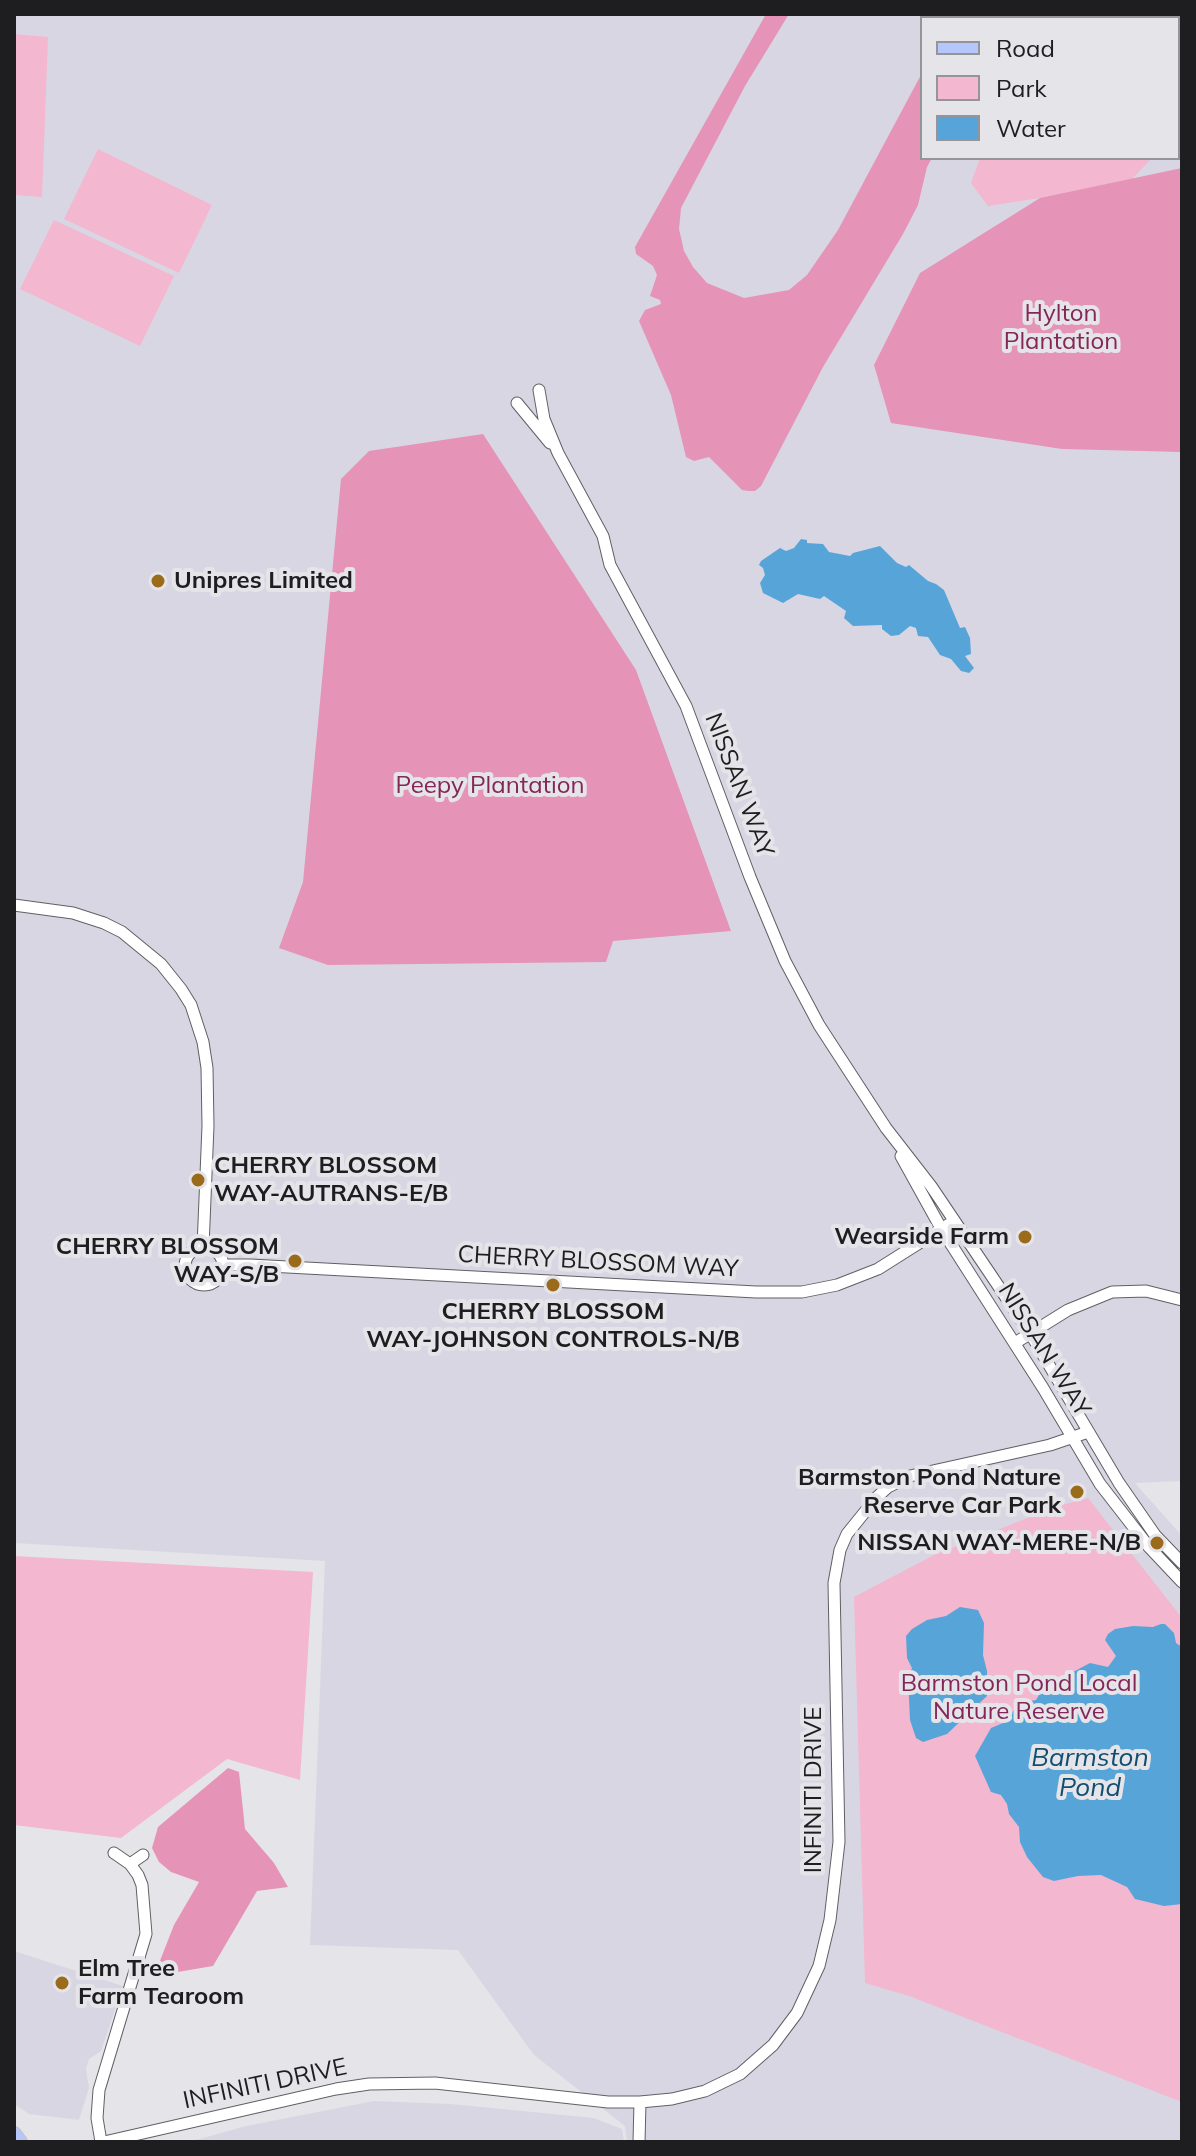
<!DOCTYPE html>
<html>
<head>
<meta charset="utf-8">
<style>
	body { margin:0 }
	#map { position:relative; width:1196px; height:2156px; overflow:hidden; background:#e5e4e9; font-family:Mulish,sans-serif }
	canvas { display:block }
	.frame { position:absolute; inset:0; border:16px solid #1e1d1f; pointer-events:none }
	.legend { position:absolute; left:920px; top:16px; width:260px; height:144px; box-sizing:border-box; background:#e5e4e9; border:2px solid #959498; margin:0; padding:10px 14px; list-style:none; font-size:24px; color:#1e1d1f }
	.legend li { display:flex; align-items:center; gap:16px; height:40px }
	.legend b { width:40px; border:2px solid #959498 }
</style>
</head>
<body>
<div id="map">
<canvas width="1196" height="2156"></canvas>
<div class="frame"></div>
<ul class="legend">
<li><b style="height:10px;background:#b5c7fa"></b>Road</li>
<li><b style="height:22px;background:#f3b7d0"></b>Park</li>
<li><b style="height:22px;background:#57a5d8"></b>Water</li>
</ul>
</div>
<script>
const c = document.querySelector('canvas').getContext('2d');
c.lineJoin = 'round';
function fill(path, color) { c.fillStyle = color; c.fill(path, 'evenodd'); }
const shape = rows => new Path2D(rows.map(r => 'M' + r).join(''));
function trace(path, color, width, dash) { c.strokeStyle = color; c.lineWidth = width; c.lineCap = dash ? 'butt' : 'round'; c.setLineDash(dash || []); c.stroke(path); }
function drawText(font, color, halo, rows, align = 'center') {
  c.font = font + ' Mulish,sans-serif'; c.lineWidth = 8; c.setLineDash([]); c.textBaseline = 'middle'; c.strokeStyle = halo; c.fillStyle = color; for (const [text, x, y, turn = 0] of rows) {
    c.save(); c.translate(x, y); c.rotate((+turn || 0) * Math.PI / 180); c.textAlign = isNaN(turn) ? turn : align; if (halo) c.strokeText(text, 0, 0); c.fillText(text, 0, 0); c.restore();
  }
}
fill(shape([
	[14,14,1182,14,1182,1481,1135,1483,1182,1536,1182,2142,627,2142,625,2126,534,2055,458,1950,310,1945,325,1561,14,1543],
	[922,18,1178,18,1178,158,922,158],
	[14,1951,123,1986,101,2051,89,2059,86,2069,89,2088,79,2120,29,2114,14,2104],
	[374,2101,451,2104,594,2118,622,2129,624,2142,189,2142,246,2126]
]), '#d9d6e3');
fill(shape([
	[1059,14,1182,14,1182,127,1178,131,1178,18,1056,18],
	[14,34,48,37,42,197,14,195],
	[98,149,212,205,179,273,64,219],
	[980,158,1152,158,1132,179,1040,198,988,206,971,183],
	[54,220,174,276,140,346,20,289],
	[1088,1498,1182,1618,1182,2102,909,1996,865,1983,854,1597,934,1555,1058,1506],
	[14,1556,313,1572,300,1780,227,1759,121,1838,14,1825]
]), '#f3b7d0');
fill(shape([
	[766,14,789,14,745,86,681,208,679,229,684,251,693,267,707,283,744,298,789,290,807,275,838,230,922,73,922,158,932,158,927,167,918,205,903,234,823,367,761,486,755,491,749,491,742,490,709,457,694,461,686,457,671,395,639,321,645,310,661,304,660,300,650,296,657,275,653,266,636,254,635,247],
	[1182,168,1182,452,1062,449,891,423,874,365,920,273,1040,198],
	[483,434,636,670,731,931,613,941,606,962,328,965,279,948,303,882,341,479,369,451],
	[228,1768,239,1772,245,1829,274,1863,288,1887,257,1891,213,1966,154,1976,174,1925,199,1882,171,1872,159,1862,152,1848,158,1827]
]), '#e593b7');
fill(shape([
	[801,539,807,540,807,543,823,544,829,552,850,556,853,553,880,546,897,563,906,567,909,565,928,581,936,584,944,590,960,628,965,627,970,638,971,654,965,656,974,668,969,673,961,671,951,659,940,655,928,637,918,636,916,628,910,626,899,635,891,636,882,629,882,625,853,626,844,618,846,611,824,596,820,599,798,594,783,603,763,593,760,583,765,575,763,568,759,565,761,561,780,548,786,551,794,548],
	[960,1607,978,1610,984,1623,983,1655,987,1671,987,1696,947,1734,923,1742,916,1738,910,1720,908,1678,912,1668,907,1658,906,1636,912,1629,927,1620,946,1616],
	[1161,1624,1165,1624,1174,1633,1176,1643,1182,1647,1182,1904,1164,1906,1135,1899,1127,1887,1101,1875,1078,1876,1054,1881,1043,1877,1027,1857,1020,1842,1019,1827,1009,1814,1007,1804,1001,1795,991,1792,975,1756,991,1728,1003,1723,1020,1703,1036,1700,1043,1688,1090,1663,1108,1667,1116,1656,1105,1640,1108,1634,1115,1629,1133,1626,1153,1627]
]), '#57a5d8');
const minor = shape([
	[539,390,544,419,558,453,603,536,610,565,686,706,750,877,785,961,819,1025,886,1128,931,1186,1030,1333,1119,1483,1155,1535,1182,1563],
	[517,403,550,443],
	[14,905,73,913,104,923,122,932,161,964,181,989,191,1005,203,1042,207,1068,208,1126,203,1247],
	[901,1156,942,1230,1043,1388,1100,1484,1149,1547,1182,1582],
	'185 1266a19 19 0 1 1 38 0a19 19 0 1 1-38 0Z',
	[223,1265,250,1265,756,1292,802,1292,837,1285,878,1269,954,1221],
	[1015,1343,1068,1310,1112,1292,1146,1291,1182,1300],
	[130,1864,143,1855],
	[101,2142,97,2118,99,2090,146,1934,142,1885,138,1875,130,1864,114,1853],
	[104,2142,336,2089,369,2084,435,2083,608,2102,640,2102,672,2099,705,2091,740,2074,773,2045,797,2013,819,1966,830,1920,839,1842,834,1583,840,1550,847,1534,876,1498,888,1487,910,1476,1050,1445,1088,1432],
	[639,2142,640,2102]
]);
const major = shape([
	[14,2134,20,2142]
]);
trace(minor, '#606064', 13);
trace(major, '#c0c0c0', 16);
trace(minor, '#fff', 11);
trace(major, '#b5c7fa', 14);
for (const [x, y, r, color] of [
	[158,581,8,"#996b1b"],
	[198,1180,8,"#996b1b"],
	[1025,1237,8,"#996b1b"],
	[295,1261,8,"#996b1b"],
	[553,1285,8,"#996b1b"],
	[1077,1492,8,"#996b1b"],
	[1157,1543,8,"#996b1b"],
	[62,1983,8,"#996b1b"]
]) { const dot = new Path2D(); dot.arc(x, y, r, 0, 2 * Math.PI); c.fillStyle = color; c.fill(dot); trace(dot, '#e5e4e9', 3); }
drawText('24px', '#842658', '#e5e4e9', [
	["Hylton",1061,314],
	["Plantation",1061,342],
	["Peepy Plantation",490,786],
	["Barmston Pond Local",1019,1684],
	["Nature Reserve",1019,1712]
]);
drawText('bold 24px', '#1e1d1f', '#e5e4e9', [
	["Unipres Limited",174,581,"left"],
	["CHERRY BLOSSOM",214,1166,"left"],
	["WAY-AUTRANS-E/B",214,1194,"left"],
	["Wearside Farm",1009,1237],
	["CHERRY BLOSSOM",279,1247],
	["WAY-S/B",279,1275],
	["CHERRY BLOSSOM",553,1312,"center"],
	["WAY-JOHNSON CONTROLS-N/B",553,1340,"center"],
	["Barmston Pond Nature",1061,1478],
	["Reserve Car Park",1061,1506],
	["NISSAN WAY-MERE-N/B",1141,1543],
	["Elm Tree",78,1969,"left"],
	["Farm Tearoom",78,1997,"left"]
], 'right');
drawText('24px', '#1e1d1f', '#e5e4e9', [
	["NISSAN WAY",739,785,69],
	["CHERRY BLOSSOM WAY",598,1262,3],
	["NISSAN WAY",1044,1350,58],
	["INFINITI DRIVE",814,1790,-90],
	["INFINITI DRIVE",265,2084,-12]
]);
drawText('italic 26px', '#124e71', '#e5e4e9', [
	["Barmston",1090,1758],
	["Pond",1090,1788]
]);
</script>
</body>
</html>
